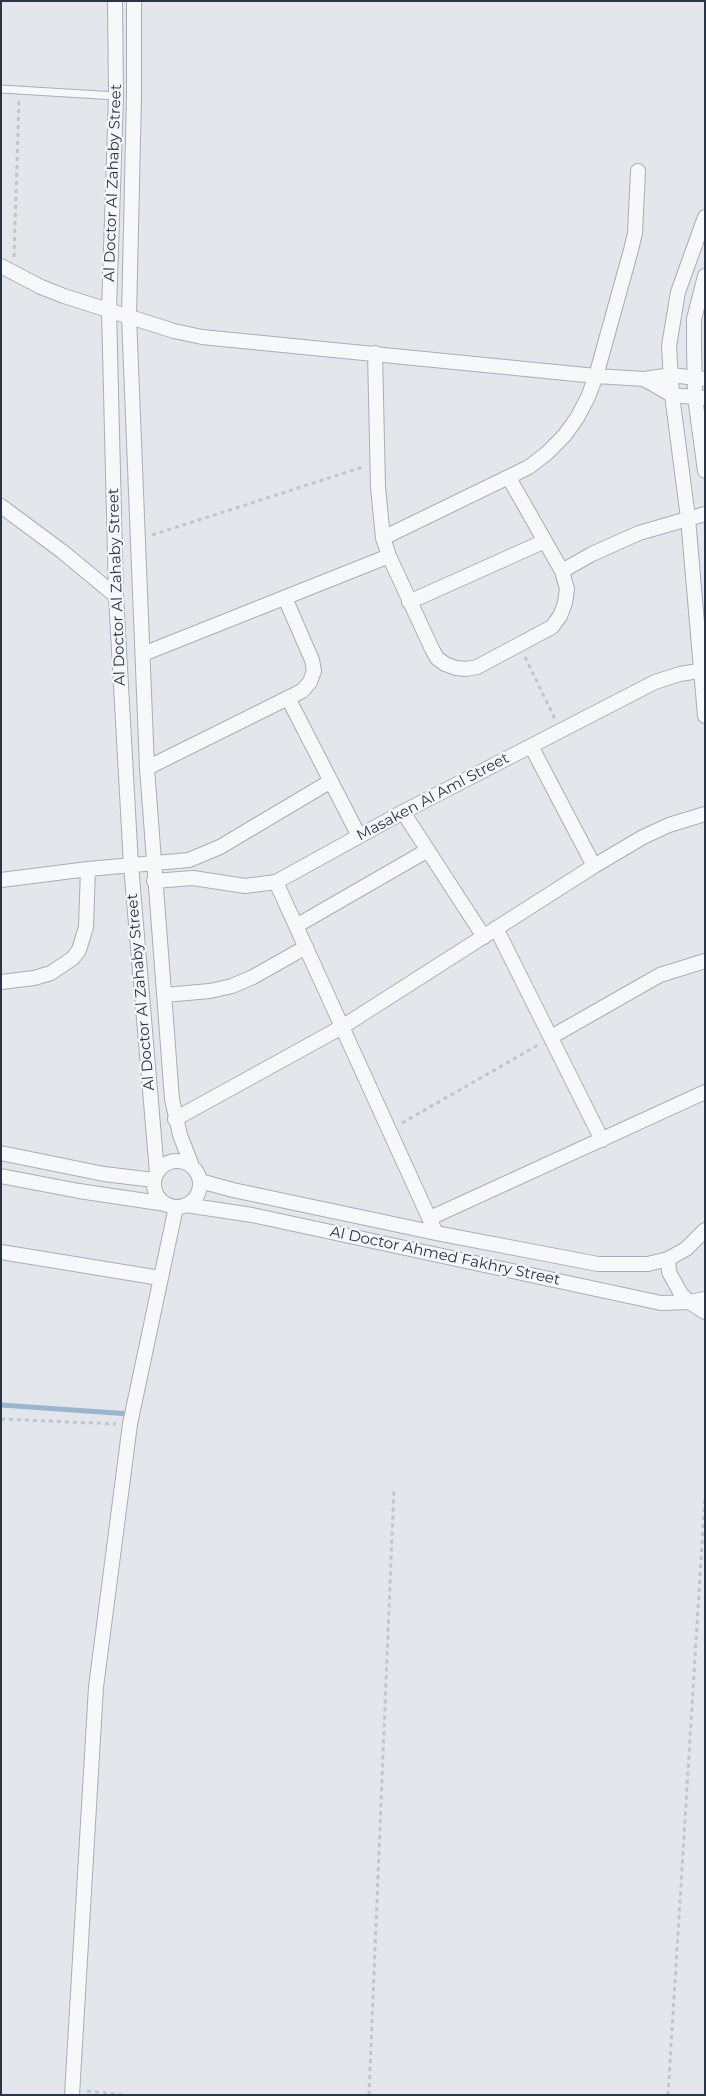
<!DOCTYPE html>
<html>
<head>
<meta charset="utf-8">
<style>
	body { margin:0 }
	#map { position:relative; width:706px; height:2096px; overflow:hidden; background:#e3e7ec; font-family:Montserrat,sans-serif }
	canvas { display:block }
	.frame { position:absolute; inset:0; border:2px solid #293446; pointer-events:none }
</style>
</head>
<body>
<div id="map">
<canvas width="706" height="2096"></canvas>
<div class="frame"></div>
</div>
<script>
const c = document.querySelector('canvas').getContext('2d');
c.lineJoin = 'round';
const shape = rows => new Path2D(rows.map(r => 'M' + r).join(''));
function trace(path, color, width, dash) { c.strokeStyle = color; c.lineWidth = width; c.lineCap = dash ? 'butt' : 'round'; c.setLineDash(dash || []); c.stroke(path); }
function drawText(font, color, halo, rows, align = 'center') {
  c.font = font + ' Montserrat,sans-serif'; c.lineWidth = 4.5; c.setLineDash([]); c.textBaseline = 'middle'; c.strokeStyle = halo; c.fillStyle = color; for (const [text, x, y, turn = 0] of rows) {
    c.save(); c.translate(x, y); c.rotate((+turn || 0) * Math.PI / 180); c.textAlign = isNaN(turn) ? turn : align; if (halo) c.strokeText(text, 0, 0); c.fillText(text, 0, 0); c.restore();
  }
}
trace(shape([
	[1,1405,130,1414]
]), '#9cb5cf', 5);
const service = shape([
	[1,89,116,96]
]);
const minor = shape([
	[115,1,116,96,109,310,116,596,131,865,157,1173],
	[134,1,134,96,129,316,147,768,172,1099,180,1135,192,1166],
	[705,217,678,292,669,346,672,395,688,518,705,716],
	[1,266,41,287,64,296,174,331,202,337,596,376,644,379,671,375,705,379],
	[705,276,694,319,694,345,695,397,705,471],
	[375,353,378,487,383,538,389,556,432,649,437,658,445,664,456,668,466,669,477,667,552,627,560,616,565,603,567,589,562,571,509,478],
	[644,379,672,395,704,398],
	[1,506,63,552,116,596],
	[383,538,529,467,547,453,564,436,577,418,588,397,596,376,631,250,635,233,638,171],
	[562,571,592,554,639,533,705,514],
	[409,602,545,541],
	[143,654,389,556],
	[288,698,359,836],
	[531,746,594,866],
	[147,768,302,691,310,682,314,671,312,660,285,598],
	[403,812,484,937],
	[1,880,88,869,189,860,220,847,331,781],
	[154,881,193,878,245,886,276,882,403,812,655,682,680,674,705,670],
	[276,882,436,1233],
	[296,926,428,850],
	[496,928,602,1140],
	[1,982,34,978,51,973,73,958,79,950,86,927,88,869],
	[164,995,210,991,232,986,253,977,306,947],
	[551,1037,660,975,705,961],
	[175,1119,342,1027,594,866,643,837,669,825,705,814],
	[1,1153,104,1174,154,1180],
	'154 1184a23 23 0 1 1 46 0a23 23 0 1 1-46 0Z',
	[1,1176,79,1191,166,1204],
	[200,1181,233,1190,436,1233,598,1264,648,1264,668,1259,686,1249,705,1230],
	[186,1205,252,1215,661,1303,689,1302,705,1299],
	[430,1218,705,1092],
	[1,1252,160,1278],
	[668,1259,669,1272,681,1294,689,1302,705,1312],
	[72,2095,96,1687,130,1424,176,1207]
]);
trace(service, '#a7aeb7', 9);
trace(minor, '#a7aeb7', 16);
trace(shape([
	[14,257,19,101],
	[152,535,363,467],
	[525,657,555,719],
	[402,1123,540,1044],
	[1,1419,116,1424],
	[87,2091,124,2095],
	[369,2095,394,1488],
	[668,2095,705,1495]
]), '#c1c5cb', 3, [4, 4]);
trace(service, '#f7f8fa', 7);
trace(minor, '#f7f8fa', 14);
drawText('15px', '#293446', '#f4f6f9', [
	["Al Doctor Al Zahaby Street",113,183,-88],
	["Al Doctor Al Zahaby Street",117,587,-92],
	["Masaken Al Aml Street",433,797,-28],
	["Al Doctor Al Zahaby Street",141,992,-95],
	["Al Doctor Ahmed Fakhry Street",445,1256,12]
]);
</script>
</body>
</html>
